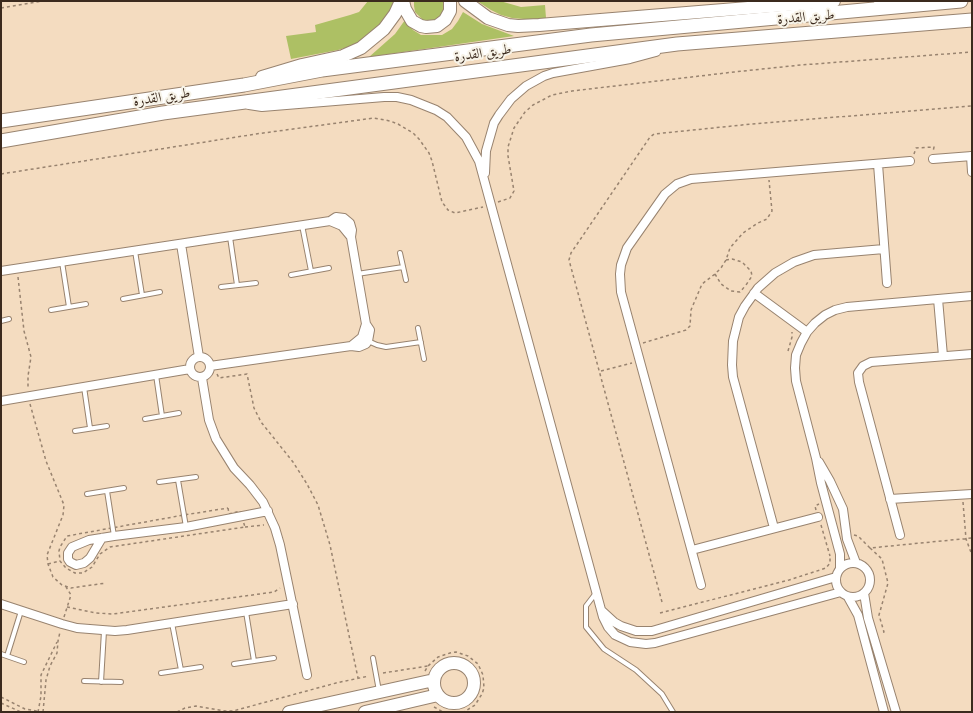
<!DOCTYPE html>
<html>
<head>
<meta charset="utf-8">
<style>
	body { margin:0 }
	#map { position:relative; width:973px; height:713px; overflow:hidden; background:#f4dcc0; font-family:Cardo,serif }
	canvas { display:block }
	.frame { position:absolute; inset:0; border:2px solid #3b2a1e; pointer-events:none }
</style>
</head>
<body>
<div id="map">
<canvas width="973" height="713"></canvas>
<div class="frame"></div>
</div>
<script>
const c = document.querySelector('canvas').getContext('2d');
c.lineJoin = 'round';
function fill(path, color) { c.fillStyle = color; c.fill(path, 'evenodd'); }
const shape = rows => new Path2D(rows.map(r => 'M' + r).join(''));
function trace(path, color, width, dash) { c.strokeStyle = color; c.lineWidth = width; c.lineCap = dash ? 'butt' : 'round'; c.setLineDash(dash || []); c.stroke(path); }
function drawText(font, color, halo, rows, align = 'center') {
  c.font = font + ' Cardo,Amiri,serif'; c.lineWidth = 4; c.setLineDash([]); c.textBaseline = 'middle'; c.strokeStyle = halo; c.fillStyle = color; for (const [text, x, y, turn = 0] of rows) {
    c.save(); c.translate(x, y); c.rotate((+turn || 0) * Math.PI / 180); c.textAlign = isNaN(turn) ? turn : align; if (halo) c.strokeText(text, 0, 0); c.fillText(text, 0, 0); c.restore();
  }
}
fill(shape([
	[368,1,396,1,385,21,363,41,348,47,338,50,291,59,286,36,316,32,315,25,350,15,359,12],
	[414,1,449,1,438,22,425,22,415,12,414,6],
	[477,1,500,1,521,7,545,5,546,18,536,20,512,18,501,15,491,10],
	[463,12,482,24,514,36,369,57,395,34,405,20,413,30,421,35,442,35,452,29,458,21]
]), '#adc064');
const lane = shape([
	[302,225,311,271],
	[230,237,237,285],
	[135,251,142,295],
	[400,253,406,280],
	[62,262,69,307],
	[357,274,403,267],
	[291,275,329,268],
	[221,287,256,283],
	[123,299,160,292],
	[51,310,86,304],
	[1,321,9,319],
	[418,328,424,359],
	[368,341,377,345,386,347,421,342],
	[156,375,162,416],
	[84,387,90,428],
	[145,419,179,413],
	[75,431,107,426],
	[178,480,186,527],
	[159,482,196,477],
	[107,491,114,536],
	[87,494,124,488],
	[596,593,586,606,586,627,604,649,636,670,662,694,673,712],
	[246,612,254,661],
	[172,623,181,670],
	[1,654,24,662],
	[7,656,21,611],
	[373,658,379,691],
	[234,664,274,658],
	[161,673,201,667],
	[84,681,121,682],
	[101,682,104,631]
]);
const street = shape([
	[249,105,262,107,384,97,397,97,411,100,436,110,447,117,466,137,479,161,603,617,608,627,615,635,630,642,646,644,655,643,841,592],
	[971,156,972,172],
	[933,159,972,156],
	[878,164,887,283],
	[485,173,486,151,494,123,499,115,511,99,526,86,544,76,553,73,630,59,656,52],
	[181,244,199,357],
	[1,271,330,221,336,217,344,218,350,223,352,230,351,237],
	[754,293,807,332],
	[938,299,943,356],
	[351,346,362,337,366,324],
	'190 367a10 10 0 1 1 20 0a10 10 0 1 1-20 0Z',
	[210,366,351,346,359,347,366,344,368,341,370,330,366,324,351,237,342,226,330,221],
	[202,378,209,420,216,439,234,468,250,485,263,502,275,528,280,545,307,675],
	[1,401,190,369],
	[819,462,830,481,843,509,847,539,856,563],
	[890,499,972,494],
	[774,528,733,377,732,365,733,341,739,317,745,306,758,288,775,273,794,262,814,255,884,249],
	[900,535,859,382,858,373,863,366,871,362,972,354],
	[102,538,90,558,84,563,76,565,70,562,68,559,68,553,72,547,89,540,114,536,186,527,268,511],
	[692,550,818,517],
	'836 580a17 17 0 1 1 34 0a17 17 0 1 1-34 0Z',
	[840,568,840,554,821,483,816,458,796,381,795,368,796,355,801,343,807,332,815,323,825,315,835,310,847,307,972,296],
	[701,585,621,292,620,274,621,265,627,248,665,194,677,184,691,179,910,161],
	[864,593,868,618,896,712],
	[848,597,858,615,884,712],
	[1,604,62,624,77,628,115,631,127,630,293,604],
	[602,611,614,622,621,626,636,631,652,631,836,577]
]);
const secondary = shape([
	[403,1,405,9,412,21,421,26,426,27,437,26,445,20,450,11,450,1],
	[465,1,488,18,508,25,518,26,539,25,834,1],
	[880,1,898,6],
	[262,77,302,65,343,56,361,48,384,29,395,14,401,1],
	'434 683a20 20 0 1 1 40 0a20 20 0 1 1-40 0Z',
	[289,712,434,680],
	[365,712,438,695]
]);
const primary = shape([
	[1,121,244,85,322,70,591,35,961,1],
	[1,141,163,113,677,44,972,20]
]);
trace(lane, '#98836f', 6);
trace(street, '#98836f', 10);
trace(secondary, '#98836f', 14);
trace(primary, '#98836f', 15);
trace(shape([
	[1,8,42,1],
	[914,154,916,148,934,147,933,152],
	[1,174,256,134,374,118,390,121,398,124,413,133,419,139,429,153,432,161,442,202,448,210,455,213,483,207],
	[498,202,510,198,514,191,508,156,508,147,514,128,525,112,533,105,552,95,572,91,734,72,801,65,972,52],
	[726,260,732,259,742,262,751,271,752,276,746,285,748,287],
	[715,274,721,284,731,291,740,292,746,285],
	[18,277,24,331,31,357,28,376,28,388],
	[643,343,686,330,690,326,691,310,702,284,715,274,721,268,726,260,730,248,743,233,758,223,767,219,770,214,772,211,769,180],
	[788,351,792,337,792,332],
	[601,371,632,363],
	[217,374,219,378,247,374,254,408,261,422,293,462,307,484,318,505,330,545,358,678],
	[30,404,46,461,64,505,63,515,47,555,48,564,53,577,62,585,71,588,106,583],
	[963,502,966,539,972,555],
	[228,508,229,514,240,511,245,527,110,547,100,554,92,567,83,573,75,573,66,568,60,561,59,551,60,547,67,536,184,515,228,508],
	[816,510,815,506,819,504],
	[821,525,830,556],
	[245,527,264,525],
	[854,535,858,536,870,548,972,538],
	[870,548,882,559,888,583,879,615,884,632,881,633],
	[48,564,60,561],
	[972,569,972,575],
	[662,602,569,260,571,253,650,137,654,134,752,124,972,106],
	[67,607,96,613,113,614,274,592,280,588],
	[660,613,789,580,826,568,830,563,830,557,831,556],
	[64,617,71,595,66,587],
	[425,671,428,666,438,657,450,653,456,652,468,656,478,664,483,675,484,688,482,694,475,705,464,712],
	[383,673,428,666],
	[1,697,25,709,42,712],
	[1,703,21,712],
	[434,707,443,712],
	[38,712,41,696,41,675,57,642],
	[43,712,46,680,50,666,57,653,58,641,60,632],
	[177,712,185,708,196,706,225,711,233,711,336,683,369,676]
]), '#98836f', 1.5, [3, 3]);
trace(lane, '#fff', 4);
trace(street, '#fff', 8);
trace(secondary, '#fff', 12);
trace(primary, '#fff', 13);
drawText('14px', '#3b2a1e', '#f7f3e8', [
	["طريق القدرة",806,18,-5],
	["طريق القدرة",483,54,-8],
	["طريق القدرة",162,98,-9]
]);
</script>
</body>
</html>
